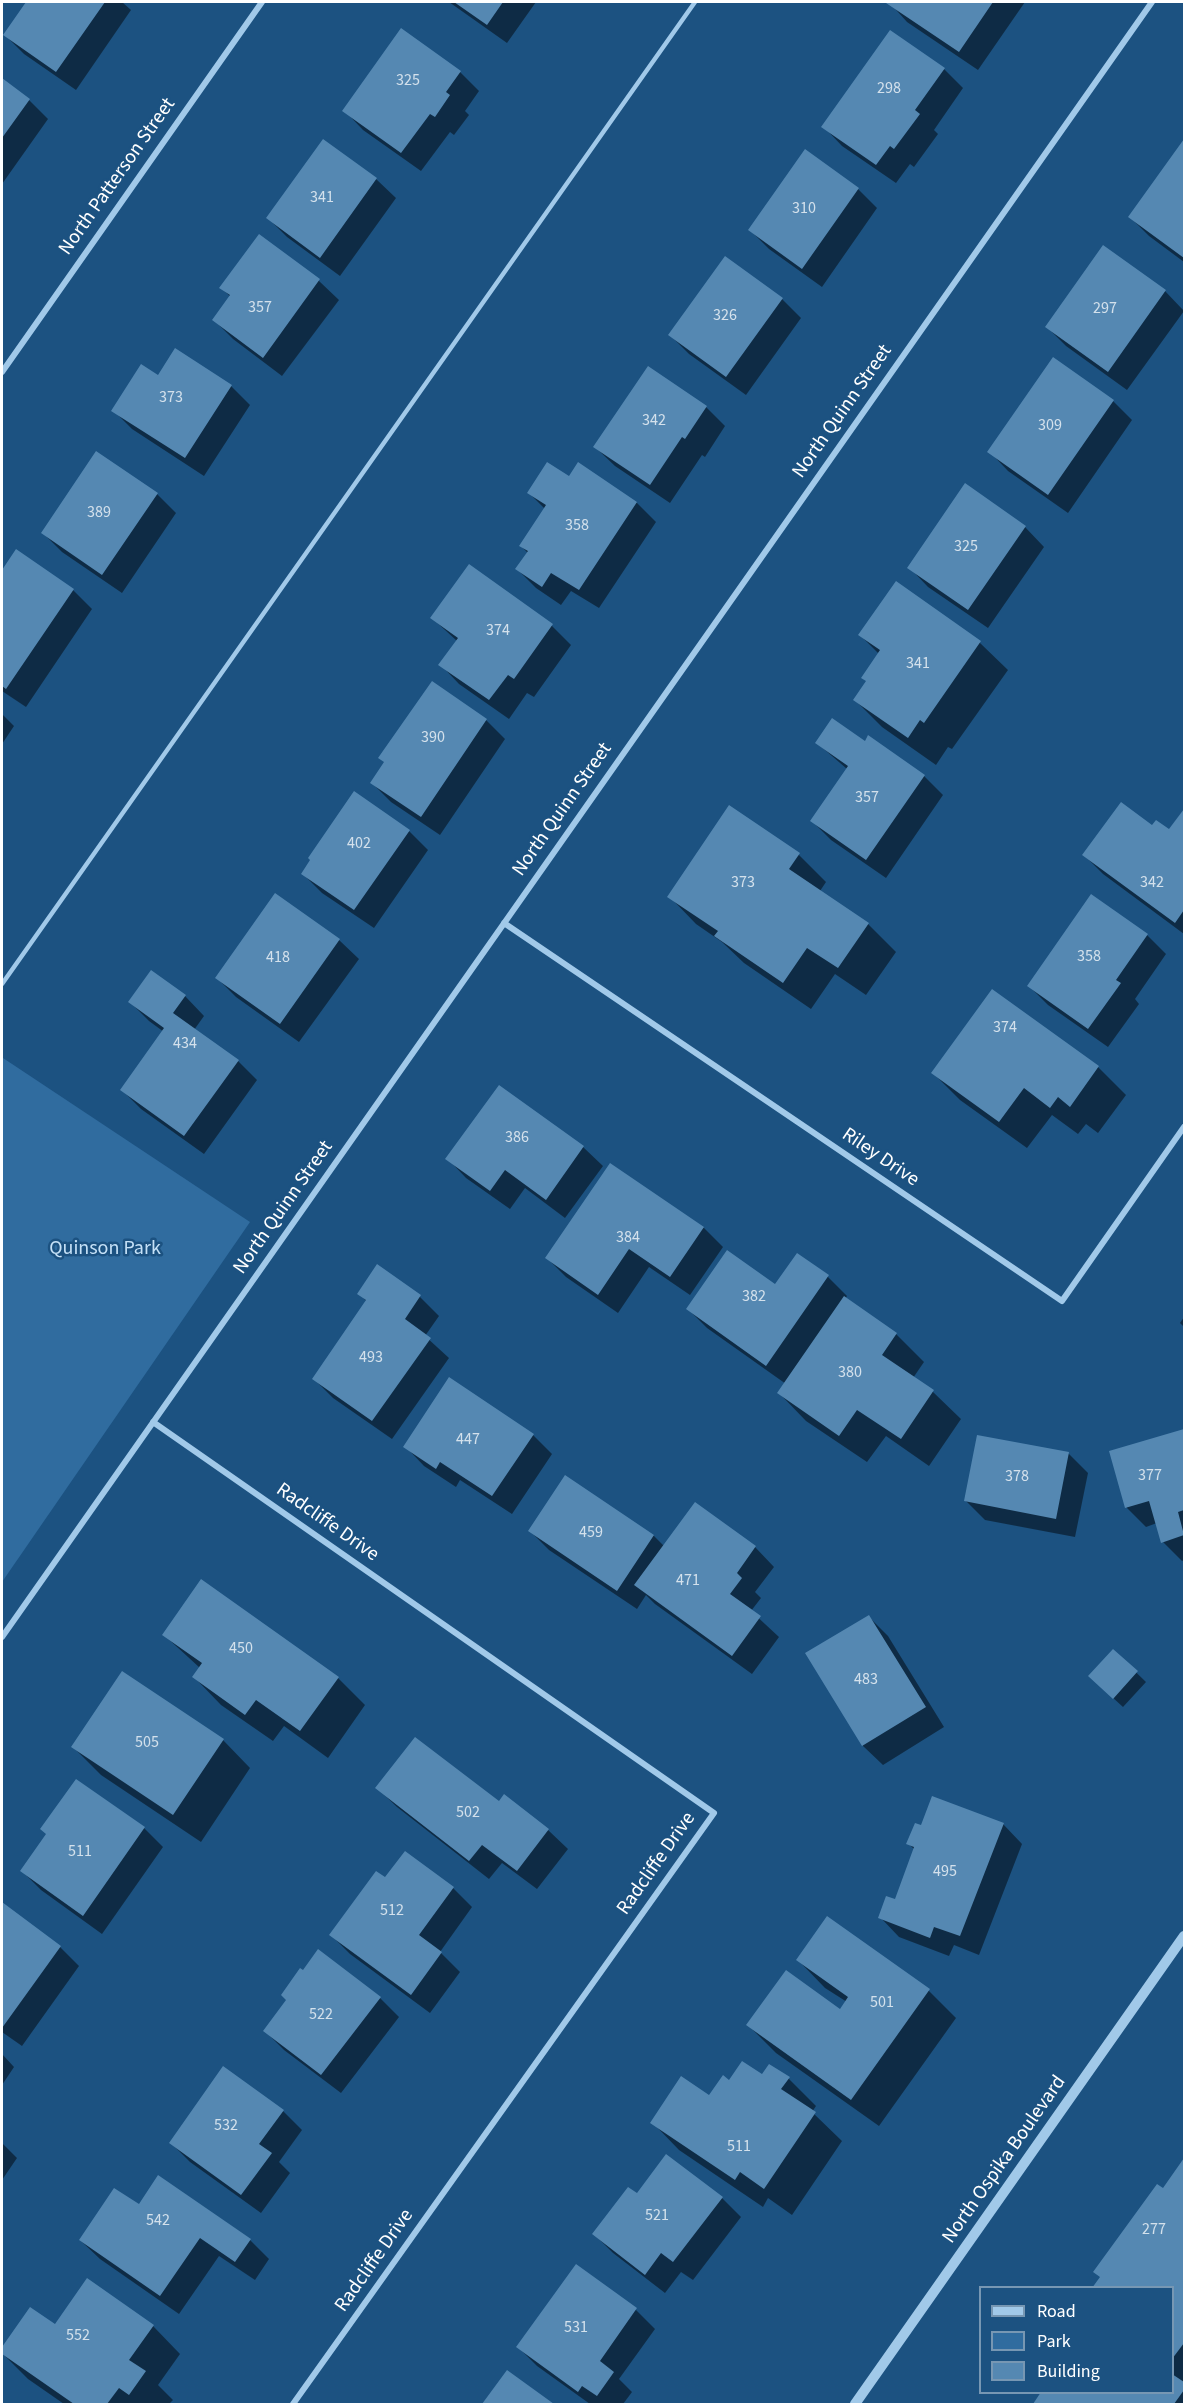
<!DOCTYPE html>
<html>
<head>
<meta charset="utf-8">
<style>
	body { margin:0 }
	#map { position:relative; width:1186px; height:2406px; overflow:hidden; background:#1c5281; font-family:"Source Sans 3",sans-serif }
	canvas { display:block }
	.frame { position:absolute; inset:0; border:3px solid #fff; pointer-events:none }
	.legend { position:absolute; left:979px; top:2286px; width:195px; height:108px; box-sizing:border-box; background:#1c5281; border:2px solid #7797b3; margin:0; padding:8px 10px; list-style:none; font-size:18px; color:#fff }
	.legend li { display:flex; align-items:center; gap:12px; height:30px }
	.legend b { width:30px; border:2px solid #7797b3 }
</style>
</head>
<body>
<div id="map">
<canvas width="1186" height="2406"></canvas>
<div class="frame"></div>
<ul class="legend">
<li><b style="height:8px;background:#a1c9e9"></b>Road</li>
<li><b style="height:16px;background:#306c9f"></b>Park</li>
<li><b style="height:16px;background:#5588b2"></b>Building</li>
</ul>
</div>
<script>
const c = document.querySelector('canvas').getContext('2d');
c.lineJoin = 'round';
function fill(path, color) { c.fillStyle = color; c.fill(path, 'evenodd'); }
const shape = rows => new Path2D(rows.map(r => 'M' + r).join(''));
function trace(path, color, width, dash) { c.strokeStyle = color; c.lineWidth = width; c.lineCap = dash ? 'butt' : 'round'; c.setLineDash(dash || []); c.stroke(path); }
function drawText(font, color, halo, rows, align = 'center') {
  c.font = font + ' "Source Sans 3",sans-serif'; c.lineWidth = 5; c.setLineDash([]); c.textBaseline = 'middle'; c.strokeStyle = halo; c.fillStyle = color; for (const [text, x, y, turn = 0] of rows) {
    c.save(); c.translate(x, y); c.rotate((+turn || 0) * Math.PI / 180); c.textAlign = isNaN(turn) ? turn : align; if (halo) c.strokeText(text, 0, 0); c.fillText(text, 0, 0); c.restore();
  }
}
fill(shape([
	[3,1058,250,1222,2,1582,2,1060]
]), '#306c9f');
fill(shape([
	[28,2,122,2,131,10,76,90,24,54,5,35],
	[449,2,536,2,507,43],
	[889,2,1025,2,978,70,907,22],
	[944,69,963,88,934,130,938,134,914,167,910,164,896,183,842,146,823,126],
	[460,72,479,91,465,111,469,115,454,135,450,132,421,171,363,130,344,110],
	[2,80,29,100,48,119,2,184],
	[323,141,376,179,396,198,340,276,287,237,268,218],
	[1184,141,1184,262,1149,236,1130,217],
	[806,152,858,189,877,208,822,287,769,249,750,230],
	[259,236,319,281,339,300,282,376,233,339,214,320,231,297,221,288],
	[1165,291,1184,311,1127,390,1066,346,1047,327],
	[782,299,801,318,746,395,689,354,670,335],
	[648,368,706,407,725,426,705,457,702,455,670,503,615,466,595,447],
	[158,377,231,386,250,405,204,476,132,429,113,410],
	[1113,401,1132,420,1068,513,1008,471,989,451],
	[579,464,637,503,656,522,599,608,571,591,561,605,536,588,517,569,528,553,521,546,545,509,529,493,569,478],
	[157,494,176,513,122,593,62,552,43,533],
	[1025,527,1044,547,988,628,928,587,909,567],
	[16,551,73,590,92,609,26,707,2,691,2,572],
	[469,566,552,626,571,645,534,697,527,693,509,719,459,684,440,664,457,641,432,618],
	[896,583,980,643,1008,670,952,749,948,747,936,765,882,727,855,700,867,682,879,654,860,635],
	[2,714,14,726,2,744],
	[486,720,505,739,440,835,391,802,371,782],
	[817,743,924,776,943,795,886,878,831,840,812,821,847,769],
	[1184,811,1184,934,1103,874,1084,855,1153,827,1170,832],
	[409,831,428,850,374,928,322,893,302,873],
	[799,855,826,882,820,891,868,924,896,952,866,995,835,974,811,1009,744,963,722,942,696,924,669,896],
	[276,895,339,940,359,959,299,1042,236,997,217,978],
	[1147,935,1166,954,1135,999,1139,1004,1108,1047,1048,1005,1029,986],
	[151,972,185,996,204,1016,194,1030,238,1061,257,1080,204,1154,141,1109,122,1090,164,1032,149,1021,130,1002],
	[992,991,1098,1067,1126,1095,1098,1133,1086,1124,1078,1134,1052,1115,1027,1148,960,1100,933,1073],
	[500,1087,583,1147,603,1166,565,1218,525,1188,510,1209,466,1178,447,1158],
	[610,1165,704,1228,723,1247,690,1295,649,1267,618,1313,566,1277,547,1258],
	[797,1255,828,1277,847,1296,845,1299,896,1334,924,1362,913,1378,933,1392,961,1419,929,1466,886,1436,867,1462,806,1421,779,1393,786,1384,707,1328,688,1309,776,1286],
	[377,1266,420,1297,439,1316,425,1336,449,1358,392,1439,333,1398,314,1379,367,1302,359,1293],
	[1184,1317,1184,1327,1180,1323],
	[1184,1430,1184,1560,1182,1561,1163,1542,1157,1523,1146,1527,1127,1508,1110,1452],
	[533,1435,552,1454,512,1514,460,1480,456,1487,424,1466,405,1446],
	[1069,1454,1088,1473,1075,1537,985,1520,966,1501],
	[565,1477,654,1536,664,1546,755,1547,774,1567,755,1592,761,1598,751,1611,779,1637,752,1674,655,1604,646,1595,637,1609,549,1550,530,1531],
	[869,1617,888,1636,944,1727,883,1765,863,1746,808,1654],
	[164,1635,338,1678,365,1705,328,1758,284,1726,273,1741,221,1705,194,1677,200,1668],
	[1114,1651,1146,1682,1123,1707,1100,1686],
	[223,1740,250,1768,201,1842,101,1775,73,1747],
	[377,1788,499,1804,504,1797,548,1830,568,1849,537,1889,502,1863,489,1879,397,1807],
	[1003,1824,1022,1844,979,1955,954,1945,949,1956,899,1937,880,1917,895,1901,915,1850,908,1843,922,1827],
	[144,1828,163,1847,102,1934,41,1890,22,1871],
	[386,1879,453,1888,472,1907,440,1952,460,1972,430,2013,350,1954,331,1935],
	[2,1905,60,1947,79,1966,22,2046,2,2032],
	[798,1960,929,1991,956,2018,879,2126,776,2053,748,2025,840,2011,847,2002,825,1988],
	[380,1998,399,2017,341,2093,284,2050,265,2031],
	[2,2054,14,2067,2,2085],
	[769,2066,789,2079,816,2106,812,2112,842,2141,792,2215,768,2198,763,2207,679,2150,652,2122,710,2097,730,2082,762,2076],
	[283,2111,302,2130,279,2162,290,2173,261,2213,190,2162,171,2143],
	[2,2143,17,2158,2,2180],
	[1184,2160,1184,2404,1035,2404,1043,2392,1172,2392,1172,2288,1163,2190],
	[159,2177,250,2240,269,2259,255,2280,219,2256,179,2314,100,2259,80,2240,139,2206],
	[637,2195,722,2198,741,2217,693,2280,681,2272,665,2293,613,2253,594,2234],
	[30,2309,55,2326,153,2326,180,2354,158,2385,173,2400,169,2404,64,2404,28,2379,2,2353],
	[636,2310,655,2329,619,2379,632,2392,623,2404,590,2404,537,2366,518,2347],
	[508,2372,552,2404,484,2404]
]), '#0007');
fill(shape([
	[26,2,105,2,56,72,3,35],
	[454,2,503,2,487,25],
	[887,2,993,2,959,52,886,3],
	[401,28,461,71,446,92,450,95,435,117,430,114,401,153,342,111],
	[890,30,945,68,915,110,920,114,894,149,890,146,876,165,821,127],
	[2,78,30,99,2,138],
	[323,139,377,178,320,258,266,218],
	[1184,139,1184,258,1128,217],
	[805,149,859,188,802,269,748,230],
	[259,234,320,279,263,358,212,320,230,295,219,288],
	[1103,245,1166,290,1108,372,1045,327],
	[725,256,783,298,726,377,668,335],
	[175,348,232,385,185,458,111,411,141,364,158,375],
	[1053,357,1114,400,1048,495,987,452],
	[648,366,707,406,685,439,682,437,650,485,593,447],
	[96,451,158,493,102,575,41,533],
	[547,462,569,476,578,462,637,502,579,590,551,573,542,587,515,569,528,551,519,546,546,505,527,493],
	[965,483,1026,526,968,610,907,568],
	[16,549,74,589,6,689,2,686,2,570],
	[469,564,553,624,514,679,508,675,489,700,438,665,458,638,430,618],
	[896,581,981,641,924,723,920,720,908,738,853,700,866,681,861,678,880,650,858,635],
	[432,681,487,719,421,817,370,783,384,762,378,758],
	[832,718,865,741,868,735,925,775,866,860,810,821,848,766,815,743],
	[354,791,410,830,354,910,301,874,310,860,308,858],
	[1121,802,1152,825,1156,820,1169,829,1184,809,1184,910,1175,923,1082,855],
	[729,805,800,853,789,869,869,923,838,968,807,948,783,983,714,936,718,931,667,897],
	[275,893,340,939,280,1024,215,978],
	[1091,894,1148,934,1116,980,1121,983,1088,1029,1027,986],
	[151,970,186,995,173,1013,239,1060,184,1136,120,1090,164,1028,128,1002],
	[992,989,1099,1066,1070,1107,1058,1097,1050,1108,1024,1088,999,1122,931,1073],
	[499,1085,584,1146,546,1200,505,1170,490,1191,445,1159],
	[610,1163,704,1227,670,1277,629,1249,598,1295,545,1258],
	[727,1250,775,1284,797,1253,829,1275,766,1366,686,1309],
	[377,1264,421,1295,405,1319,431,1338,372,1421,312,1379,366,1300,357,1294],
	[844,1296,897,1333,882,1355,934,1390,901,1439,857,1410,839,1436,777,1393],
	[449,1377,534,1434,492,1496,440,1462,436,1469,403,1447],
	[1184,1429,1184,1510,1178,1512,1184,1535,1161,1543,1149,1501,1125,1508,1109,1451],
	[977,1435,1069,1452,1056,1519,964,1501],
	[565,1475,654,1535,617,1591,528,1531],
	[695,1502,756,1546,737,1573,742,1578,730,1594,761,1616,732,1656,634,1585],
	[201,1579,339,1677,300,1731,256,1700,245,1715,192,1677,202,1663,162,1635],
	[869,1615,926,1707,862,1746,805,1653],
	[1113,1649,1138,1671,1113,1699,1088,1676],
	[122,1671,224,1739,173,1815,71,1747],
	[415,1737,499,1801,504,1794,549,1829,517,1871,482,1845,469,1861,375,1788],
	[76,1779,145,1827,83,1916,20,1871,46,1834,40,1829],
	[932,1796,1004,1823,960,1936,934,1927,930,1938,878,1918,886,1896,895,1899,914,1847,906,1844,915,1823,921,1825],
	[405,1851,454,1887,419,1935,442,1952,411,1995,329,1935,376,1871,385,1877],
	[2,1902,61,1946,2,2028],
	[827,1916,930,1989,851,2100,746,2025,786,1970,840,2009,848,1997,796,1960],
	[318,1949,381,1997,321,2075,263,2031,286,2000,281,1995,300,1968,303,1970],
	[742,2061,762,2074,769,2064,790,2077,781,2089,816,2112,764,2189,740,2172,735,2180,650,2123,681,2076,709,2095,723,2075,729,2080],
	[223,2066,284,2110,259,2144,272,2153,241,2195,169,2143],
	[666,2154,723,2197,673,2262,661,2253,645,2275,592,2234,628,2187,637,2193],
	[1184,2158,1184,2343,1172,2359,1172,2288,1092,2288,1100,2277,1093,2272,1157,2184,1163,2188],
	[158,2175,251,2239,235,2262,200,2238,160,2296,79,2240,114,2188,139,2204],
	[576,2264,637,2308,600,2361,614,2372,597,2396,582,2386,578,2392,516,2347],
	[87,2278,154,2325,129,2360,146,2371,129,2395,119,2388,107,2404,74,2404,2,2354,2,2347,30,2307,55,2324],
	[507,2370,554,2404,482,2404],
	[1172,2374,1184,2382,1184,2390,1174,2404,1033,2404,1041,2392,1172,2392]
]), '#5588b2');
trace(shape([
	[2,984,695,2]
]), '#a1c9e9', 4.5);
trace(shape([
	[2,372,262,2],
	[504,923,1062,1301,1184,1127],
	[153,1422,714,1813,293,2404],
	[2,1637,1152,2]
]), '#a1c9e9', 6);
trace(shape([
	[855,2404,1184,1936]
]), '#a1c9e9', 10);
drawText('16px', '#d4e1ec', null, [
	["325",408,81],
	["298",889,89],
	["341",322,198],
	["310",804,209],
	["357",260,308],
	["297",1105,309],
	["326",725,316],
	["373",171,398],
	["342",654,421],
	["309",1050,426],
	["389",99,513],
	["358",577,526],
	["325",966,547],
	["374",498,631],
	["341",918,664],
	["390",433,738],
	["357",867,798],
	["402",359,844],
	["373",743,883],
	["342",1152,883],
	["358",1089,957],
	["418",278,958],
	["374",1005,1028],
	["434",185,1044],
	["386",517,1138],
	["384",628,1238],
	["382",754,1297],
	["493",371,1358],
	["380",850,1373],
	["447",468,1440],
	["377",1150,1476],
	["378",1017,1477],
	["459",591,1533],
	["471",688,1581],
	["450",241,1649],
	["483",866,1680],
	["505",147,1743],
	["502",468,1813],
	["511",80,1852],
	["495",945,1872],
	["512",392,1911],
	["501",882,2003],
	["522",321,2015],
	["532",226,2126],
	["511",739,2147],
	["521",657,2216],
	["542",158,2221],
	["277",1154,2230],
	["531",576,2328],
	["552",78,2336]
]);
drawText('20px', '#fff', '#1c5281', [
	["North Patterson Street",118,177,-55],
	["North Quinn Street",843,412,-55],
	["North Quinn Street",563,810,-55],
	["Riley Drive",880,1158,34],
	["North Quinn Street",284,1208,-55],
	["Radcliffe Drive",327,1523,35],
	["Radcliffe Drive",657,1864,-55],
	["North Ospika Boulevard",1005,2160,-55],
	["Radcliffe Drive",375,2261,-55]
]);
drawText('20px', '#c5e1f7', '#1c5281', [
	["Quinson Park",105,1250]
]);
</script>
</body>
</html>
